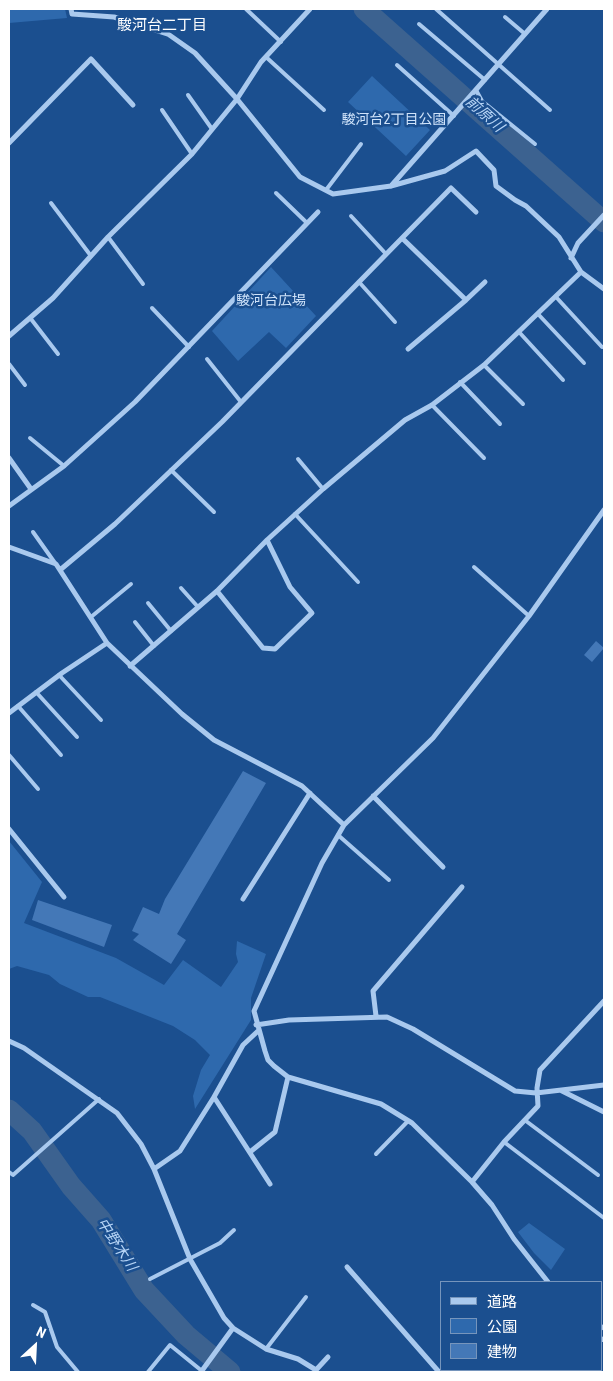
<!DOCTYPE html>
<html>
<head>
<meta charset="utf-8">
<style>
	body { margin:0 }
	#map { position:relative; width:613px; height:1381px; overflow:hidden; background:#1b4f8f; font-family:"Roboto Condensed","Noto Sans JP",sans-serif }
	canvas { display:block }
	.frame { position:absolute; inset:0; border:10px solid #fff; pointer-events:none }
	.legend { position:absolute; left:440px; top:1281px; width:162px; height:90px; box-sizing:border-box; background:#1b4f8f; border:1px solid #7695bc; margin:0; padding:6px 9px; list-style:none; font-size:15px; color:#fff }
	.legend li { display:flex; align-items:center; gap:10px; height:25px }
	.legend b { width:25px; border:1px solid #7695bc }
	.north { position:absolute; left:10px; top:1321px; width:50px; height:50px; -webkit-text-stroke:4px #1b4f8f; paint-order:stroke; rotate:25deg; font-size:14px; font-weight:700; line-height:20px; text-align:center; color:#fff }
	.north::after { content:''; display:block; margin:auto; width:18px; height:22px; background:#fff; clip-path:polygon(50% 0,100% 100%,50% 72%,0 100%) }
</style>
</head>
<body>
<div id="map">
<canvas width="613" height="1381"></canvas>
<div class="frame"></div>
<ul class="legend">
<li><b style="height:6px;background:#a9c9ee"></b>道路</li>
<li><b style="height:14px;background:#2e69ad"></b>公園</li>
<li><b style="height:14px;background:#4478b7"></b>建物</li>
</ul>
<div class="north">N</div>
</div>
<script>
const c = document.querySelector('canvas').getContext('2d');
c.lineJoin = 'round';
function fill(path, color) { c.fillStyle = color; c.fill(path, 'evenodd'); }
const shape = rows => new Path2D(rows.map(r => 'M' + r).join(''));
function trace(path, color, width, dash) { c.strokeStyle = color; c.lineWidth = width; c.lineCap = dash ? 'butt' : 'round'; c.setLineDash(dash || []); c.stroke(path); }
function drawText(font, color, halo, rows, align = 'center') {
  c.font = font + ' "Roboto Condensed","Noto Sans JP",sans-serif'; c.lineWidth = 5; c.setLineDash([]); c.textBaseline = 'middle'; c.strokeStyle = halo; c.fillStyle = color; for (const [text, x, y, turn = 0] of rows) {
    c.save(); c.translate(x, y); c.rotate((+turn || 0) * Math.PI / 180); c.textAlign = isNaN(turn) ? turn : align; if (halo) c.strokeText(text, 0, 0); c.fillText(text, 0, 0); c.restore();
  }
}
fill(shape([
	[9,9,65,9,67,18,9,23],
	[372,76,430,130,406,156,348,102],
	[271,267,316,316,286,348,269,332,238,361,212,331],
	[9,841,42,882,24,923,116,958,164,985,183,960,221,987,238,962,236,954,237,941,266,954,251,998,251,1020,195,1109,193,1096,201,1070,210,1055,195,1040,173,1026,100,997,88,997,60,984,49,975,17,966,9,969],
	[529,1223,565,1249,551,1270,534,1253,518,1232]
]), '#2e69ad');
trace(shape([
	[364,9,604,222],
	[9,1110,32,1131,71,1186,101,1220,144,1290,186,1335,230,1372]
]), '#3c6290', 21);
fill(shape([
	[596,641,604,648,592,662,584,655],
	[243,771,266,783,177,934,186,940,171,964,133,940,139,934,132,931,143,907,159,914,165,899],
	[38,900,112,925,104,947,32,920]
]), '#4478b7');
trace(shape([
	[246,9,281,42],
	[436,9,550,110],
	[505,17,525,34],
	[419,24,485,80],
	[266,57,324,110],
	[397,65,454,116],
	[476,90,482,101,535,144],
	[188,95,212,129],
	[162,110,192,154],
	[326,190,361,144],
	[276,193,306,222],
	[51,203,91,256],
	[351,216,386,254],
	[108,237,143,284],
	[359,282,395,322],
	[556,297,602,347],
	[152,308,189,347],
	[538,314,584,363],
	[31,319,58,354],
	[519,332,563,380],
	[207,359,241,402],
	[9,364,25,385],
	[484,365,523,404],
	[460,382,500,424],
	[432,405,484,458],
	[30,438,64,466],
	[298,459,323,489],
	[171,470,214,512],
	[295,514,358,582],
	[33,532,55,563],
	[474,567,529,616],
	[181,588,198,607],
	[148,603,171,631],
	[91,617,131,584],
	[135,622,154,646],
	[59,675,101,720],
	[36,692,77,737],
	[18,706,61,755],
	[9,755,38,789],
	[338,835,389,880],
	[526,1121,598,1175],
	[504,1142,604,1218],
	[376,1154,408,1121],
	[9,1172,13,1175,99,1099],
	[150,1279,220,1243,234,1230],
	[33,1305,45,1312,57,1347,78,1372],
	[602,1340,604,1338],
	[266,1349,306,1297],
	[148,1372,170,1345,202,1371],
	[564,1372,566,1370]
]), '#a9c9ee', 4);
trace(shape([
	[71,9,72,14,114,17,168,34,195,53,237,99,300,177,333,194,391,186,445,171,476,151,494,170,496,186,515,200,526,206,559,237,581,272,604,289],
	[9,143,91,59,133,105],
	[391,186,547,9],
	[402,238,466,300,408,349],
	[571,258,578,243,604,215],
	[466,300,485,282],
	[9,336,53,298,108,237,192,154,237,99,261,62,310,9],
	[9,458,31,489],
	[9,506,64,466,135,402,318,212],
	[9,547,56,564,107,643,182,714,214,740,302,786,344,825],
	[60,570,115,524,222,422,451,188,476,212],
	[217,591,263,648,275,649,312,613,290,587,267,540,323,489,405,420,432,405,484,365,581,272],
	[130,666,217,591,267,540],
	[9,713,62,673,107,643],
	[373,796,443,867],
	[9,829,64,897],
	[243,899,310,793],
	[376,1016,373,991,462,887],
	[256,1025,289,1020,387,1017,413,1029,515,1091,536,1093,604,1085],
	[9,1041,24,1048,117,1113,141,1144,154,1169,190,1259,224,1318,233,1328,201,1372],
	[562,1091,604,1112],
	[214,1097,270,1184],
	[250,1152,275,1132,288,1077],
	[154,1169,180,1151,214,1097,243,1045,258,1031],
	[472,1182,504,1142,538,1106,537,1088,540,1070,604,1001],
	[347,1267,439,1372],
	[548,1282,514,1239,492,1205,472,1182,412,1123,381,1104,288,1077,274,1066,268,1060,265,1051,254,1011,322,863,344,825,433,738,529,616,604,510],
	[602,1327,604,1328],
	[233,1328,266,1349,298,1359,316,1370,328,1357]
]), '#a9c9ee', 5);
drawText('14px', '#cfe3fa', '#1b4f8f', [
	["駿河台2丁目公園",394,120],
	["駿河台広場",271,301]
]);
drawText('15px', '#fff', '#1b4f8f', [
	["駿河台二丁目",162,26]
]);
drawText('italic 15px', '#b5d3f5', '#1b4f8f', [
	["前原川",484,115,42],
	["中野木川",116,1245,57]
]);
</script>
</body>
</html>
